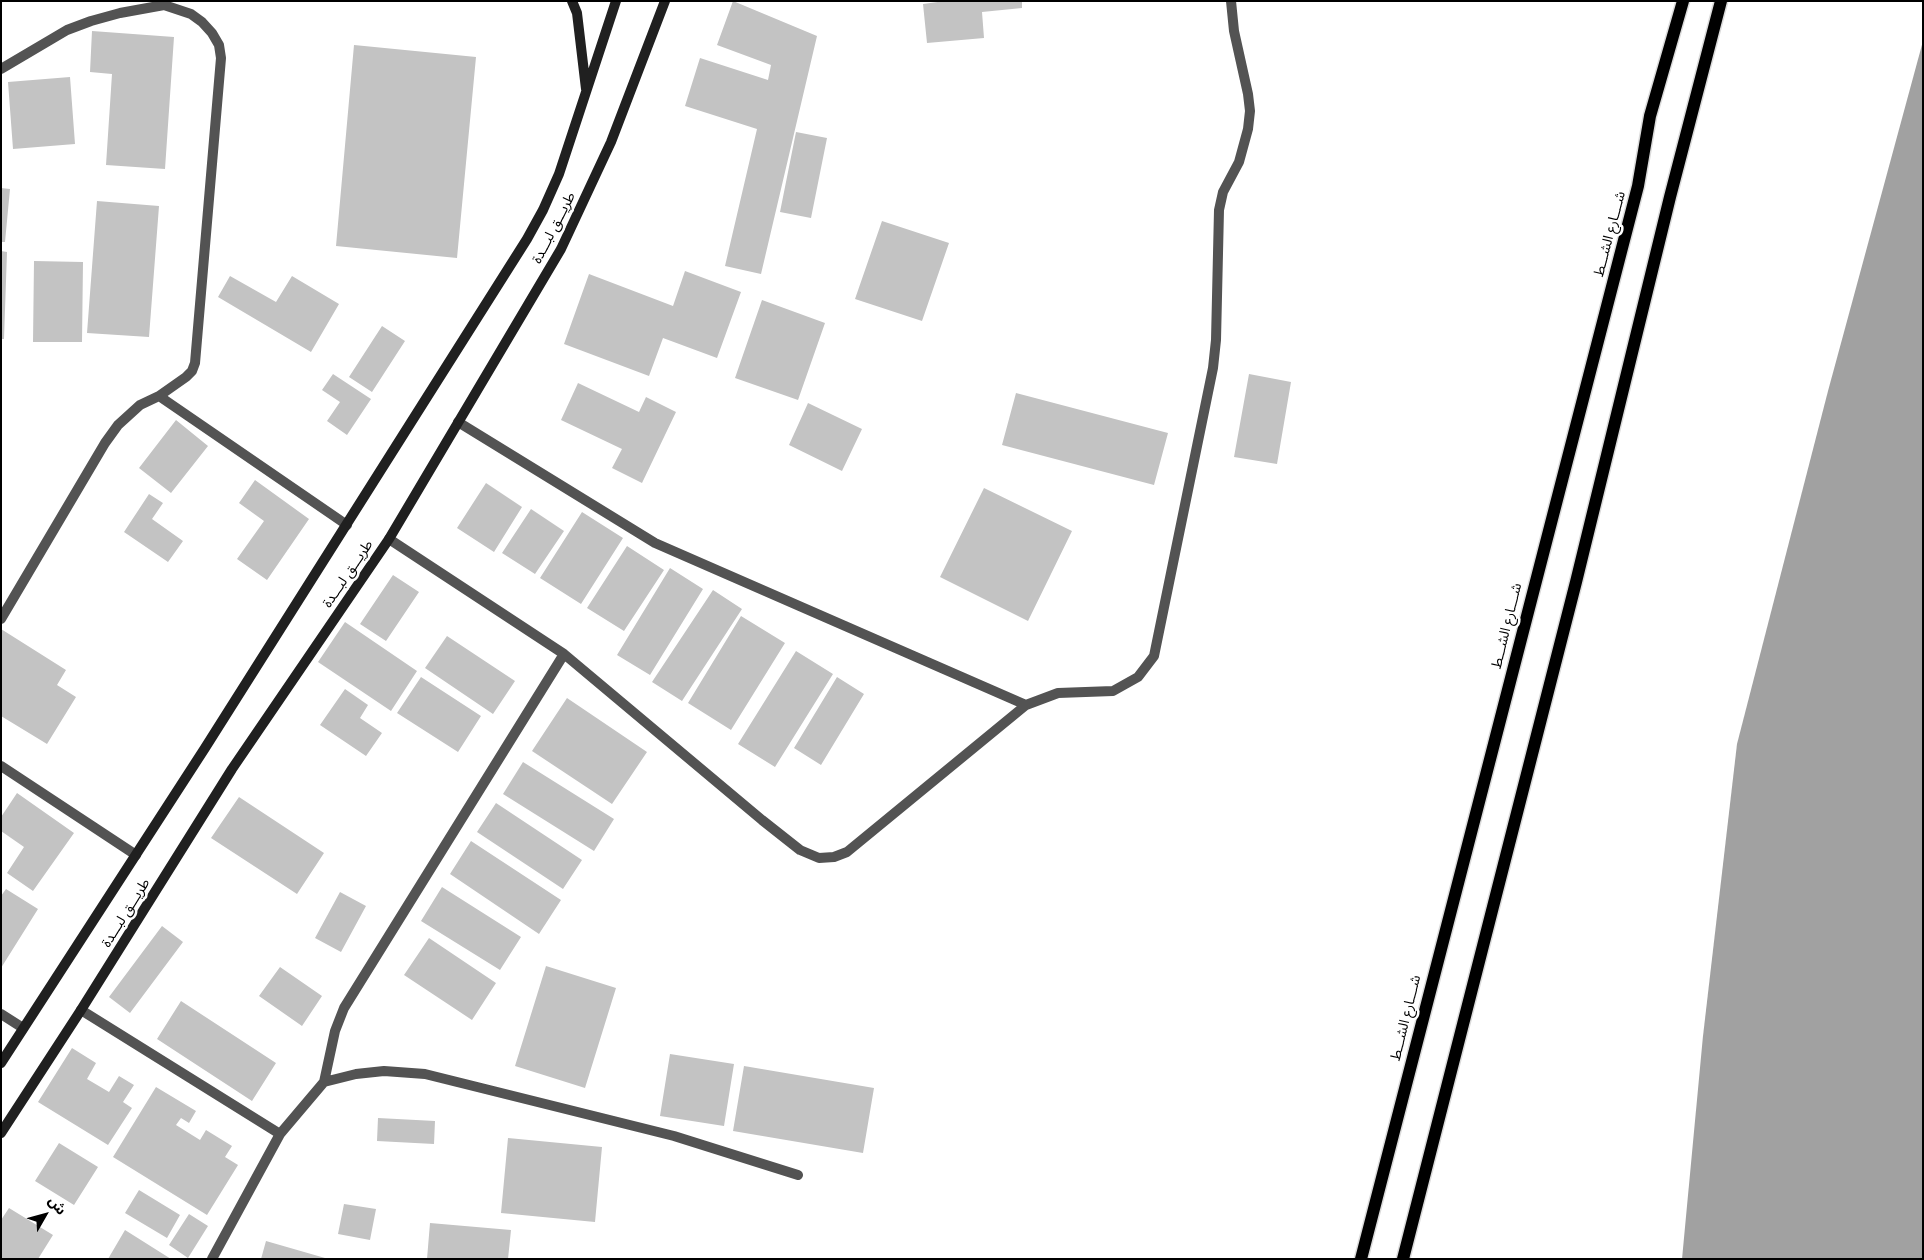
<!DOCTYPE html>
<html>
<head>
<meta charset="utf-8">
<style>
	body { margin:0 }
	#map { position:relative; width:1924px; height:1260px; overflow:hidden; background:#fff; font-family:"Fira Sans","Noto Sans Arabic",sans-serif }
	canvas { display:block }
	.frame { position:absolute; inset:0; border:2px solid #000; pointer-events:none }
	.north { position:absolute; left:20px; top:1190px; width:50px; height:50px; -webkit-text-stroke:4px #fff; paint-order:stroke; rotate:52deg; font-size:14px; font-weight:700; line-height:20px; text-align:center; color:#000 }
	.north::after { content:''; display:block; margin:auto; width:18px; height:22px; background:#000; clip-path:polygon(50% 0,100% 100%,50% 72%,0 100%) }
</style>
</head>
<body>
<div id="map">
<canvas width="1924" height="1260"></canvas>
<div class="frame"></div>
<div class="north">ش</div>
</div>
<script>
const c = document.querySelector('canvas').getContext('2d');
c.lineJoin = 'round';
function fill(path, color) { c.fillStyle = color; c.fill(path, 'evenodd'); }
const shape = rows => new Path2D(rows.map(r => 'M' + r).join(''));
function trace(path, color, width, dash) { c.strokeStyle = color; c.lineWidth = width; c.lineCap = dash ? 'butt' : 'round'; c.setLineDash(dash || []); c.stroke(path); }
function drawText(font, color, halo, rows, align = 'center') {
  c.font = font + ' "Fira Sans","Noto Sans Arabic",sans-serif'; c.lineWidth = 5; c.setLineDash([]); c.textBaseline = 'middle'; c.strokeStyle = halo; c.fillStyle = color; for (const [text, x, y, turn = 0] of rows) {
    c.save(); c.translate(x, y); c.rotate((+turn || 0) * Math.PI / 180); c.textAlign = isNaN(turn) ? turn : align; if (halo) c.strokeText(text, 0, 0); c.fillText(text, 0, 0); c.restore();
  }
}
fill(shape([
	[1923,41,1923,1259,1682,1259,1703,1036,1737,744,1828,391]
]), '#a1a1a1');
fill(shape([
	[733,1,817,36,761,274,725,266,757,129,685,106,700,58,768,80,771,65,717,45],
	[945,1,1022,1,1022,8,982,12,984,38,927,43,923,4],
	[92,31,174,37,165,169,106,165,112,74,90,72],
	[354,45,476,57,457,258,336,246],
	[70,77,75,144,13,149,8,82],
	[796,132,827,138,811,218,780,212],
	[1,188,10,189,5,242,1,242],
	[97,201,159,206,149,337,87,333],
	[882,221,949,243,922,321,855,299],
	[1,251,7,252,4,339,1,339],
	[34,261,83,262,82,342,33,342],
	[685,271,741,292,717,358,663,338,649,376,564,344,589,274,673,306],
	[230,276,276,302,292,276,339,304,311,352,218,297],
	[762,300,825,323,798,400,735,378],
	[382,326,405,341,372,392,349,377],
	[333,374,371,399,347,435,327,421,340,402,322,390],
	[1249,374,1291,382,1277,464,1234,457],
	[578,383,639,412,646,397,676,412,642,483,612,468,622,449,561,420],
	[1016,393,1168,433,1154,485,1002,445],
	[808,403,862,429,842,471,789,445],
	[176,420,208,446,171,493,139,468],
	[255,480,309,519,267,580,237,559,264,521,239,503],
	[486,483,522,507,494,552,457,528],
	[984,488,1072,531,1028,621,940,577],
	[149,494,163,503,152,519,183,541,168,562,124,532],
	[531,509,564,531,535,574,502,553],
	[582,512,623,538,581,604,540,578],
	[627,546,664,570,624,631,587,608],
	[670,568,703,589,650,675,617,655],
	[393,575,419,592,386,641,360,624],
	[713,590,742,609,682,701,652,682],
	[741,616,785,643,731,730,688,703],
	[345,622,417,671,391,711,318,662],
	[1,629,66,670,57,685,76,697,47,744,1,716],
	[447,636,515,681,493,714,425,668],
	[796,651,833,674,775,767,738,744],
	[421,677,481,716,458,752,397,713],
	[837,677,864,694,821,765,794,748],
	[345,689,368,705,360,718,382,733,366,756,320,725],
	[567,698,647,752,612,804,532,751],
	[523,762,614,819,594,851,503,794],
	[17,793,74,833,33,891,7,873,24,847,1,831,1,817],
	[239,797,324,853,297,894,211,838],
	[496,803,582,860,563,889,477,832],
	[471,841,561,900,539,934,450,874],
	[442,887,521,937,500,970,421,921],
	[6,889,38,909,1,968,1,896],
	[340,892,366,906,341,952,315,938],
	[162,926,183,942,130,1013,109,997],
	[429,938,496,983,472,1020,404,975],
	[546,966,616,988,585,1088,515,1066],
	[280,967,322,996,302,1026,259,996],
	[181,1001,276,1063,252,1101,157,1039],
	[72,1048,96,1063,87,1079,109,1092,119,1076,134,1085,123,1102,132,1108,108,1145,38,1102],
	[670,1054,734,1064,724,1126,660,1116],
	[744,1066,874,1088,863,1153,733,1131],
	[156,1087,196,1111,189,1123,181,1118,176,1125,200,1140,206,1130,232,1146,225,1157,238,1165,207,1215,113,1157],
	[378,1118,435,1121,434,1144,377,1141],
	[508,1138,602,1147,595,1222,501,1213],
	[59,1143,98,1167,74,1205,35,1181],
	[139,1190,180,1215,167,1238,125,1213],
	[344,1204,376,1209,370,1240,338,1234],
	[9,1208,53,1235,38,1259,1,1259,1,1220],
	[189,1214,208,1226,188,1258,169,1245],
	[430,1223,511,1230,508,1259,427,1259],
	[125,1230,171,1259,108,1259],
	[266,1241,325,1258,325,1259,261,1259]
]), '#c3c3c3');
const primary = shape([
	[1361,1259,1638,186,1650,116,1683,1],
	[1403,1259,1576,582,1670,197,1721,1]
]);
trace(primary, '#dbdbdb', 15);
trace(shape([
	[1,69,67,30,91,21,120,13,164,5,191,14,202,22,212,33,219,45,221,58,195,363,192,371,186,377,159,396,140,405,118,425,105,443,1,619],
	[159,396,347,525],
	[458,422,655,543,1026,705],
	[389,539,564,654,762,820,800,850,819,858,834,857,847,852,1026,705,1058,693,1113,691,1138,677,1154,656,1213,368,1216,340,1219,210,1223,192,1239,162,1248,129,1250,111,1248,94,1234,31,1231,1],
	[1,766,136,855],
	[81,1010,280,1134],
	[1,1014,23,1028],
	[324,1082,356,1074,384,1071,425,1074,674,1136,798,1175],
	[212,1259,280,1134,324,1082,335,1031,344,1008,564,654]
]), '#535353', 10);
trace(shape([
	[572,1,577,13,586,89],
	[1,1063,205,748,527,239,543,210,559,174,616,1],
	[1,1133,81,1010,232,769,389,539,561,249,611,142,665,1]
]), '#202020', 10);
trace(primary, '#000', 12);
drawText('14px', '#000', '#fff', [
	["طريـــق لبـــدة",554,228,-63],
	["شــــارع الشـــط",1610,234,-75],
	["طريـــق لبـــدة",348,574,-56],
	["شــــارع الشـــط",1507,626,-76],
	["طريـــق لبـــدة",126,913,-58],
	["شــــارع الشـــط",1406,1018,-76]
]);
</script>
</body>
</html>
